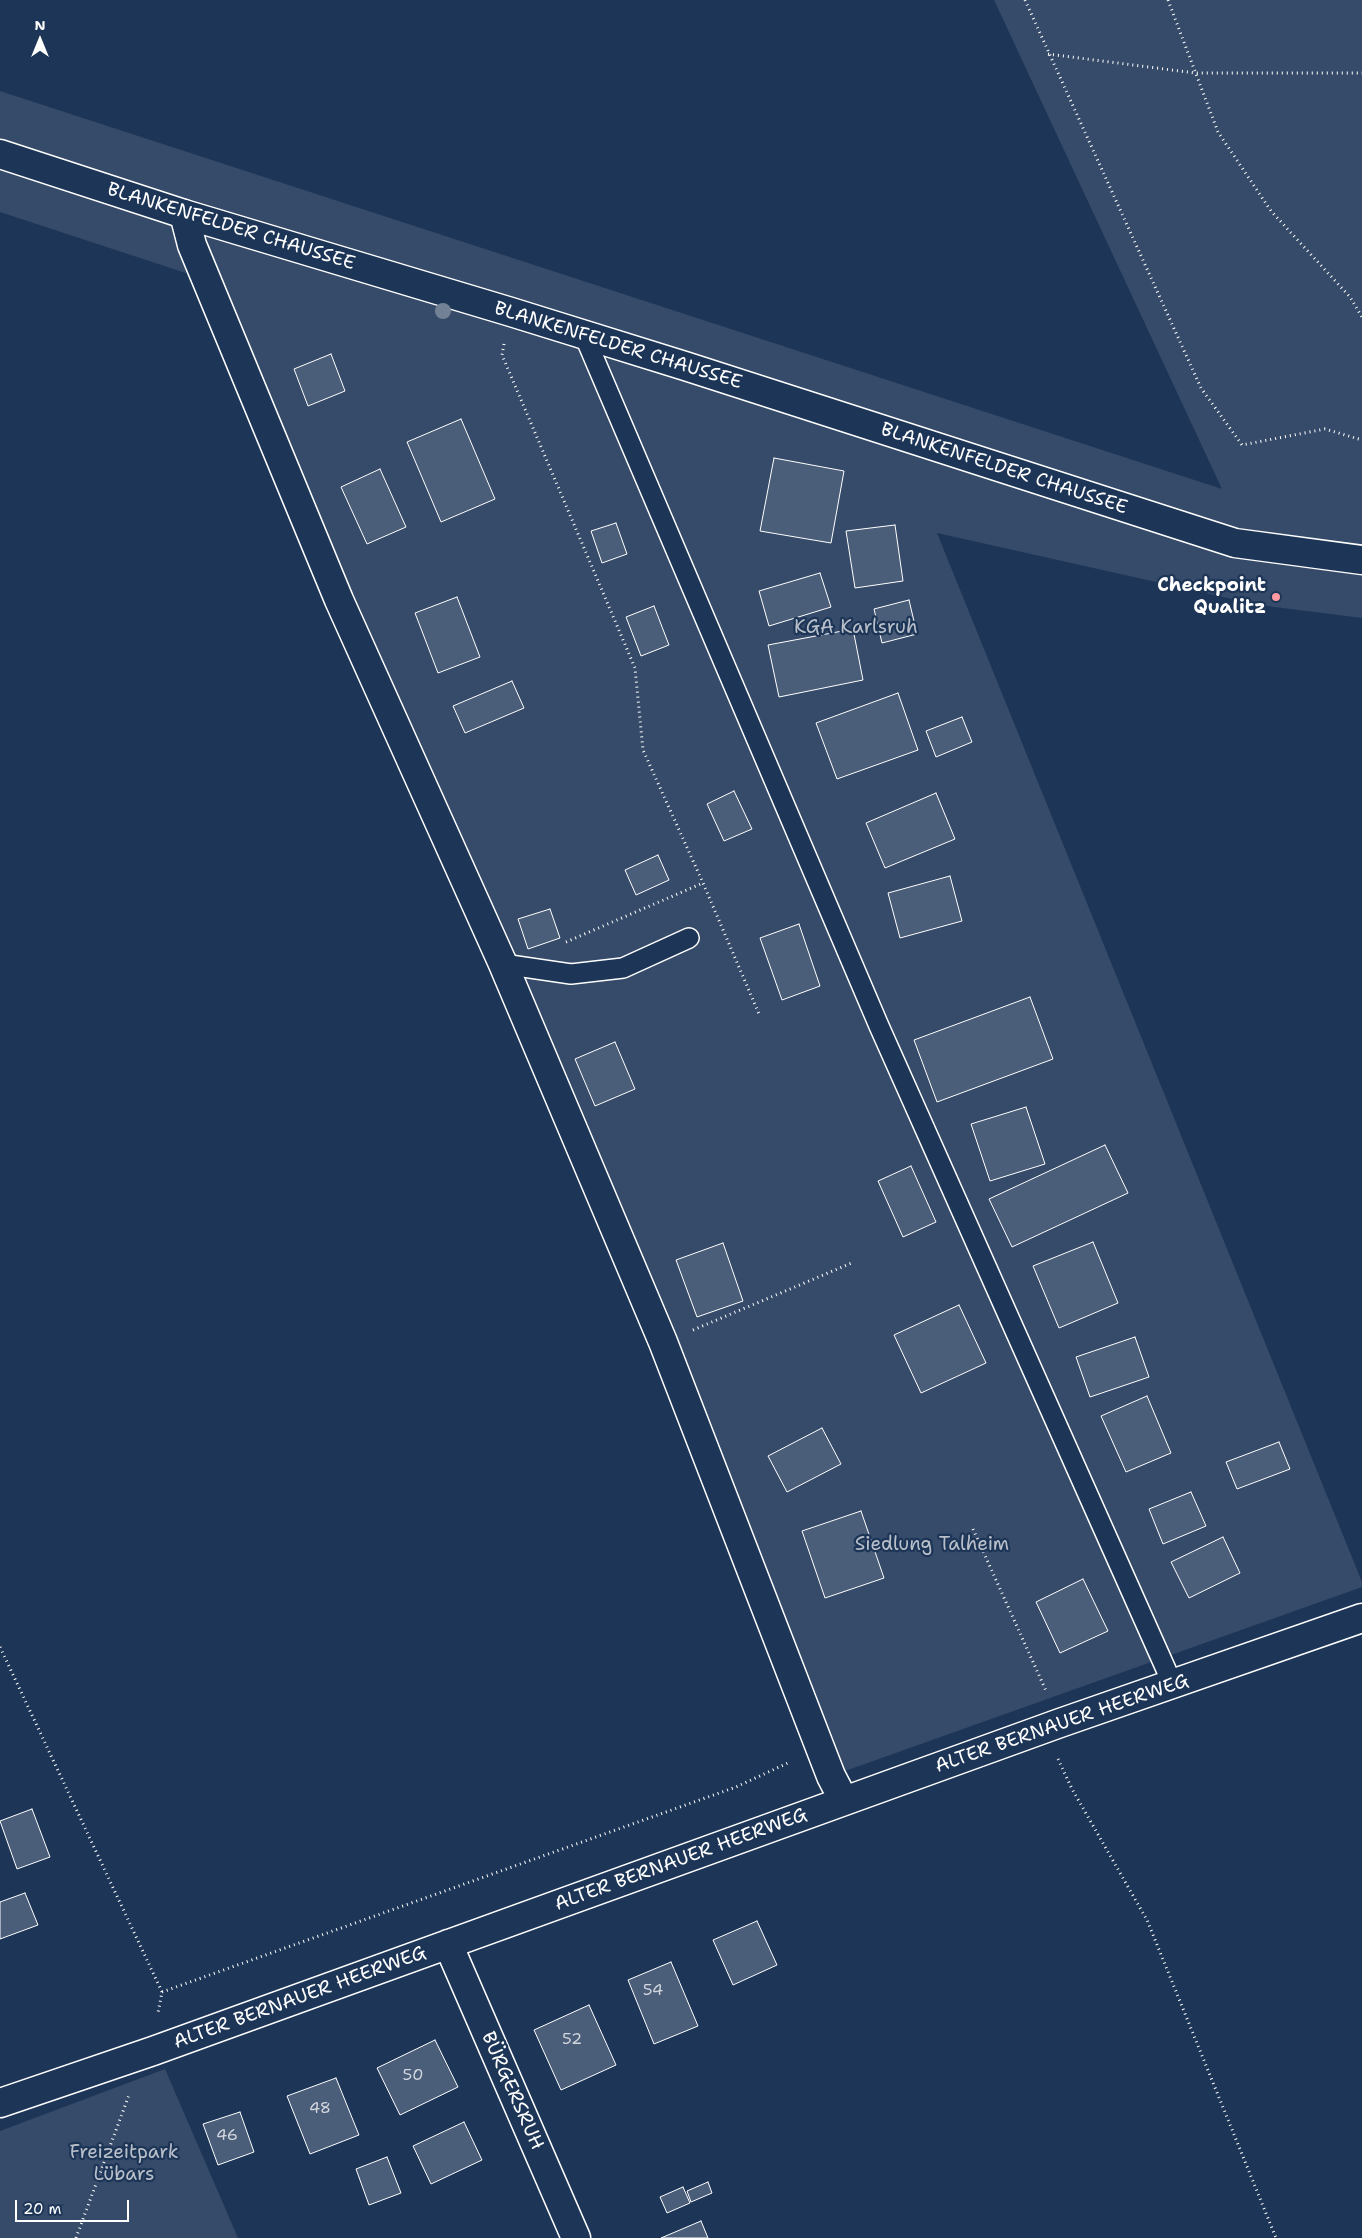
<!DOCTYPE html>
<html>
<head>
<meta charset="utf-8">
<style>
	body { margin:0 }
	#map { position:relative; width:1362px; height:2238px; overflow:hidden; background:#1d3557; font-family:"Shantell Sans",sans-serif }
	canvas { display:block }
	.north { position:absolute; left:15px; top:15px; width:50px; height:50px; -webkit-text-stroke:4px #1d3557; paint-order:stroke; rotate:0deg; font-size:14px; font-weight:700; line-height:20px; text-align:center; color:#fff }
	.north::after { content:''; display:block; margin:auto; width:18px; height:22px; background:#fff; clip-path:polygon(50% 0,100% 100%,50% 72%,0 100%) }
	.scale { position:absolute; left:15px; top:2200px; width:114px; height:22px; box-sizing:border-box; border:2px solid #fff; border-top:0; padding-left:6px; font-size:15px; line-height:18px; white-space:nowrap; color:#fff; -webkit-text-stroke:4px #1d3557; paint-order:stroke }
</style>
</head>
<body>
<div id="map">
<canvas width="1362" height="2238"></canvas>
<div class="north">N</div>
<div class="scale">20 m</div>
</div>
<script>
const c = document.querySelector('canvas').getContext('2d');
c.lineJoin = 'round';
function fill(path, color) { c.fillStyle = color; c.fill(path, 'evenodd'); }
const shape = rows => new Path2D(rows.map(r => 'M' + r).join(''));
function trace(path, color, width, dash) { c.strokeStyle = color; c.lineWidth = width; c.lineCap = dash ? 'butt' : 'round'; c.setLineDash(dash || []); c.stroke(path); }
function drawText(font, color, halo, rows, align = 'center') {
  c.font = font + ' "Shantell Sans",sans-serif'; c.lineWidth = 4.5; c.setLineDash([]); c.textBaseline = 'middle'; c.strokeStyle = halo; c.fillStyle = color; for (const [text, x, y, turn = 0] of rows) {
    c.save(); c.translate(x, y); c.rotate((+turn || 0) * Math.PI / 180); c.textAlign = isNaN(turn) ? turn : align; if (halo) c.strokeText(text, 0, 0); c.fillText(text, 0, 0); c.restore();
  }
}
fill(shape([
	[994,0,1362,0,1362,618,1259,605,937,533,1362,1582,1362,1587,831,1776,207,280,0,212,0,91,1222,489],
	[165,2069,238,2238,0,2238,0,2131]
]), '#364b69');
const building = shape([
	[331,354,345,391,308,406,294,369,331,354],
	[461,419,495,499,441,522,407,442,461,419],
	[774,458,844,471,831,543,760,531,774,458],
	[380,469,406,527,367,544,341,487,380,469],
	[616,523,627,554,602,563,591,531,616,523],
	[895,525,903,581,855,588,846,531,895,525],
	[820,573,831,607,769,626,759,591,820,573],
	[457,597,480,657,438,673,415,613,457,597],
	[909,600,917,634,882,643,874,609,909,600],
	[654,606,669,645,641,656,626,617,654,606],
	[853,629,863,680,779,697,768,645,853,629],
	[512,681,524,708,465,733,453,706,512,681],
	[898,693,918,750,837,779,816,723,898,693],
	[962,717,972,742,936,757,926,731,962,717],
	[734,791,752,829,724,841,707,804,734,791],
	[936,793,955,839,885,868,866,823,936,793],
	[658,855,669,880,636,895,625,870,658,855],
	[950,876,962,921,900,938,888,893,950,876],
	[550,909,560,938,528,949,518,919,550,909],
	[799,924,820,986,782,1000,760,938,799,924],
	[1030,997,1053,1059,937,1102,914,1040,1030,997],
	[615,1042,635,1089,595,1106,575,1059,615,1042],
	[1026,1107,1045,1164,990,1181,971,1124,1026,1107],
	[1105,1145,1128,1193,1012,1247,989,1199,1105,1145],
	[911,1166,936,1222,903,1237,878,1181,911,1166],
	[1093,1242,1118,1303,1059,1328,1033,1266,1093,1242],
	[723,1243,743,1301,697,1317,676,1260,723,1243],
	[959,1305,986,1363,921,1393,894,1335,959,1305],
	[1135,1337,1149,1377,1090,1397,1076,1357,1135,1337],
	[1147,1396,1171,1453,1126,1472,1101,1416,1147,1396],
	[822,1428,841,1464,787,1492,768,1456,822,1428],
	[1279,1442,1290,1469,1237,1489,1226,1462,1279,1442],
	[1191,1492,1206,1526,1163,1544,1149,1509,1191,1492],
	[861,1511,884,1578,825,1598,802,1531,861,1511],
	[1223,1537,1240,1573,1189,1598,1171,1562,1223,1537],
	[1083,1579,1108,1631,1060,1653,1036,1602,1083,1579],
	[32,1809,50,1857,17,1869,0,1821,32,1809],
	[25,1893,38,1925,0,1939,0,1902,25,1893],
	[757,1921,777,1965,733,1985,713,1940,757,1921],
	[671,1962,698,2026,654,2044,628,1980,671,1962],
	[589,2005,616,2065,561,2090,534,2030,589,2005],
	[435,2040,458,2087,400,2115,377,2068,435,2040],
	[336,2078,359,2135,310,2154,287,2096,336,2078],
	[240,2112,254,2152,218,2165,203,2124,240,2112],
	[464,2122,482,2160,431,2184,413,2146,464,2122],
	[387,2157,401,2193,369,2205,356,2169,387,2157],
	[708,2182,712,2193,691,2202,687,2191,708,2182],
	[683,2187,690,2203,667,2213,660,2197,683,2187],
	[701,2221,708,2238,661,2238,701,2221]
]);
fill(building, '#4a5d79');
trace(building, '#fff', 1);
const service = shape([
	[584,335,879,1026,1173,1685],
	[503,964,571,974,623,968,689,938]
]);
const minor = shape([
	[184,214,192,245,339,600,503,964,663,1342,831,1776,844,1801],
	[448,1944,576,2238],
	[0,2103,153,2051,1060,1723,1362,1618]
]);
const tertiary = shape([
	[0,154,184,214,511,312,685,366,1235,543,1362,560]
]);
trace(service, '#fff', 22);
trace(minor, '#fff', 31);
trace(tertiary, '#fff', 31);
trace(shape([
	[1025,0,1201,388,1242,445,1325,429,1362,440],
	[1168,0,1218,132,1271,211,1350,297,1362,317],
	[1048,54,1195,73,1362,73],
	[504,344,502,355,635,668,643,750,703,883,759,1014],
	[566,942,703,883],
	[693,1330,854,1262],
	[973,1529,1047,1693],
	[0,1647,162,1992,158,2013],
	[1058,1759,1072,1789,1147,1920,1276,2238],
	[162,1992,736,1787,790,1762],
	[76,2238,129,2095]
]), '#fff', 3, [1, 4]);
trace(service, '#1d3557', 19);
trace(minor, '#1d3557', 28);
trace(tertiary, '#1d3557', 28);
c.fillStyle = '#738196';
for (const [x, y] of [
	[443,311]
]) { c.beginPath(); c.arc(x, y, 8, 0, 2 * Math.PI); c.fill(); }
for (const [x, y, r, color] of [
	[1276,597,5,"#ff9aa2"]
]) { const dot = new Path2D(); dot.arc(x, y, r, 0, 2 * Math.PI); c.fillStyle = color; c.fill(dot); trace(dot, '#1d3557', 2); }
drawText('16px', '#d2d6de', null, [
	["54",653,1991],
	["52",572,2040],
	["50",413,2076],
	["48",320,2109],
	["46",227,2136]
]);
drawText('19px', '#fff', '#1d3557', [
	["BLANKENFELDER CHAUSSEE",231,227,17],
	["BLANKENFELDER CHAUSSEE",618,346,17],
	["BLANKENFELDER CHAUSSEE",1004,469,18],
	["ALTER BERNAUER HEERWEG",1062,1724,-19],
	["ALTER BERNAUER HEERWEG",681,1860,-20],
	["ALTER BERNAUER HEERWEG",300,1998,-20],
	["BÜRGERSRUH",512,2091,66]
]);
drawText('bold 19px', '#fff', '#1d3557', [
	["Checkpoint",1266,586],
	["Qualitz",1266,608]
], 'right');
drawText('19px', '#b9c0ca', '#1d3557', [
	["KGA Karlsruh",856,628],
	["Siedlung Talheim",932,1545],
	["Freizeitpark",124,2153],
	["Lübars",124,2175]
]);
</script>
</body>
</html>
